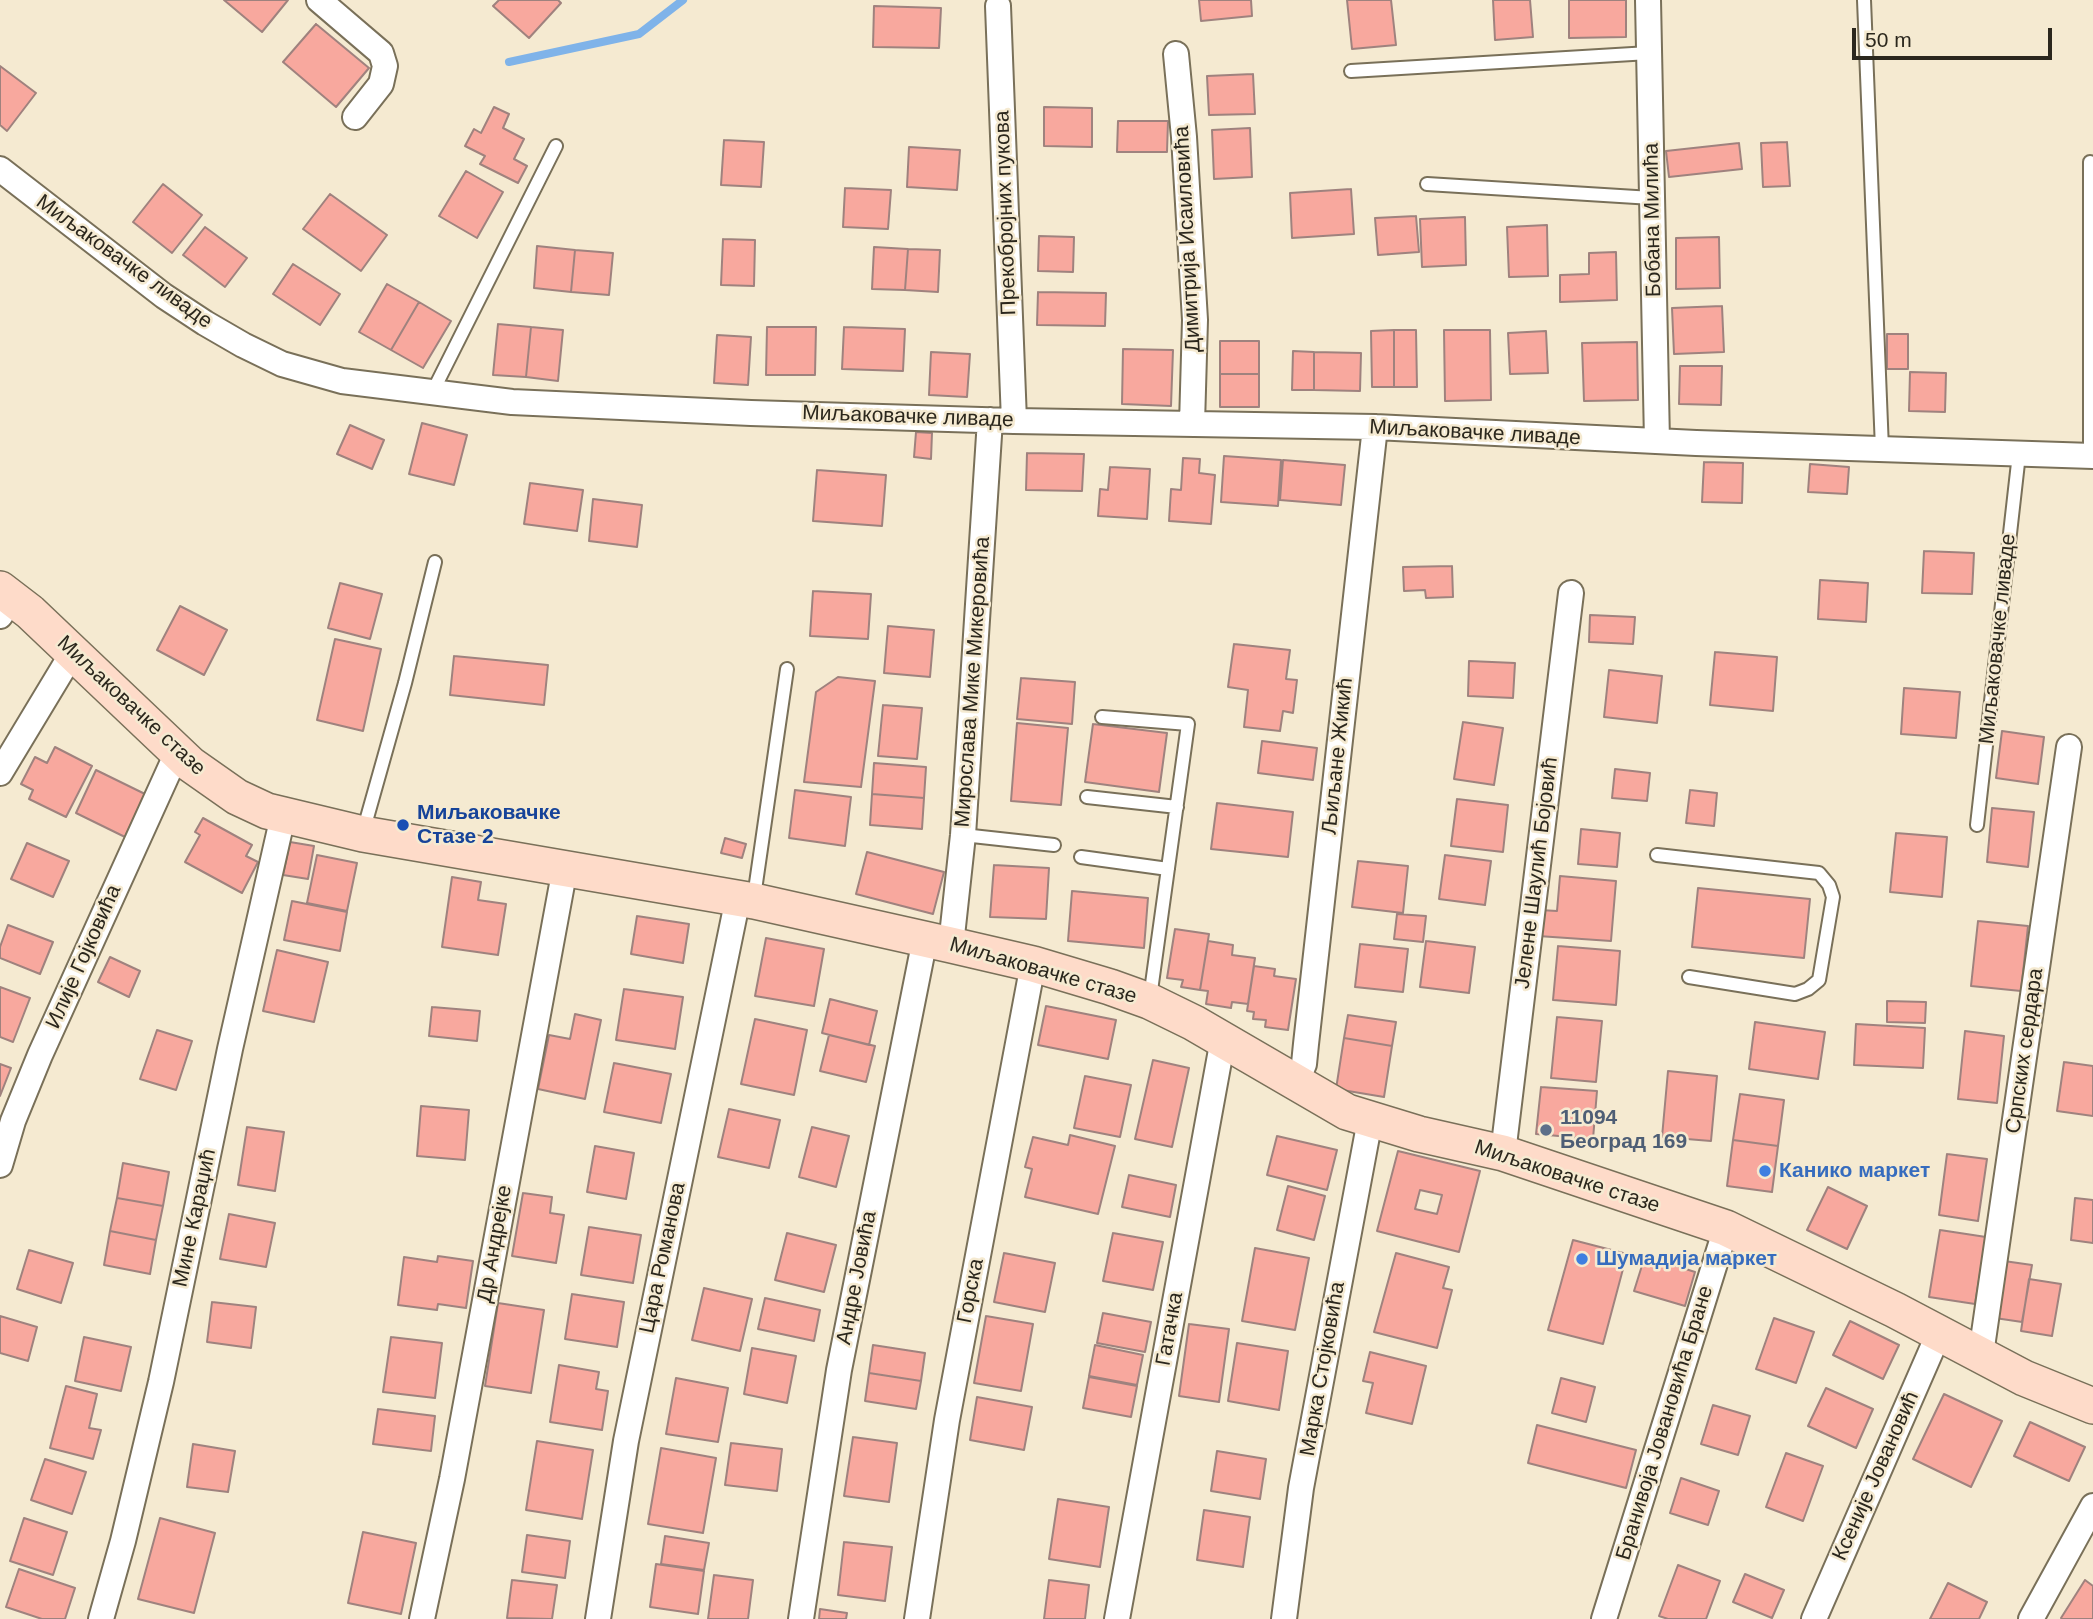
<!DOCTYPE html>
<html>
<head>
<meta charset="utf-8">
<style>
  body { margin:0 }
  #map { position:relative; width:2093px; height:1619px; overflow:hidden; background:#f5ead1; font-family:Arial,sans-serif }
  canvas { display:block }
  .scale { position:absolute; left:1852px; top:28px; width:200px; height:32px; box-sizing:border-box; border:4px solid #2b271d; border-top:0; padding-left:9px; font-size:21px; line-height:24px; white-space:nowrap; color:#2b271d; -webkit-text-stroke:5px #f5ead1; paint-order:stroke }
</style>
</head>
<body>
<div id="map">
<canvas width="2093" height="1619"></canvas>
<div class="scale">50 m</div>
</div>
<script>
const g = document.querySelector('canvas').getContext('2d');
g.lineJoin = 'round';
function toPath(rows) {
  const path = new Path2D();
  for (const r of rows) {
    path.moveTo(r[0], r[1]);
    for (let i = 2; i < r.length; i += 2) path.lineTo(r[i], r[i + 1]);
  }
  return path;
}
function stroke(path, color, width, dash) {
  g.strokeStyle = color;
  g.lineWidth = width;
  g.lineCap = dash ? 'butt' : 'round';
  g.setLineDash(dash || []);
  g.stroke(path);
}
function paint(path, color) {
  g.fillStyle = color;
  g.fill(path, 'evenodd');
}
function label(font, color, halo, rows, align = 'center') {
  g.font = font + ' Arial,sans-serif';
  g.lineWidth = 5;
  g.setLineDash([]);
  g.textBaseline = 'middle';
  g.strokeStyle = halo;
  g.fillStyle = color;
  for (const [text, x, y, turn = 0] of rows) {
    g.save();
    g.translate(x, y);
    g.rotate((+turn || 0) * Math.PI / 180);
    g.textAlign = isNaN(turn) ? turn : align;
    if (halo) g.strokeText(text, 0, 0);
    g.fillText(text, 0, 0);
    g.restore();
  }
}
const stream = toPath([
  [509,62,639,34,683,0]
]);
const building = toPath([
  [224,0,288,0,262,32,224,0],
  [499,0,558,0,561,3,529,38,493,6,499,0],
  [1199,0,1251,0,1252,16,1201,21,1199,0],
  [1347,0,1391,0,1396,45,1352,49,1347,0],
  [1493,0,1530,0,1533,37,1495,40,1493,0],
  [1569,0,1626,0,1626,37,1569,38,1569,0],
  [874,6,941,8,939,48,873,47,874,6],
  [316,24,369,68,336,107,283,62,316,24],
  [0,66,36,93,7,131,0,125,0,66],
  [1253,74,1255,114,1209,115,1207,76,1253,74],
  [494,107,509,114,503,128,524,139,514,159,527,166,518,183,480,164,485,156,465,146,474,129,481,133,494,107],
  [1044,107,1092,108,1092,147,1044,146,1044,107],
  [1118,121,1168,121,1167,152,1117,152,1118,121],
  [1250,128,1252,177,1214,179,1212,130,1250,128],
  [724,140,764,142,761,187,721,185,724,140],
  [1787,142,1790,186,1763,187,1761,143,1787,142],
  [1739,143,1742,169,1669,177,1666,151,1739,143],
  [909,147,960,150,957,190,907,187,909,147],
  [466,171,503,192,477,238,439,216,466,171],
  [163,184,202,215,172,253,133,222,163,184],
  [845,188,891,190,888,229,843,227,845,188],
  [1351,189,1354,234,1292,238,1290,193,1351,189],
  [330,194,387,235,361,271,303,229,330,194],
  [1416,216,1419,252,1378,255,1375,218,1416,216],
  [1465,217,1466,265,1422,267,1420,219,1465,217],
  [1547,225,1548,276,1509,277,1507,227,1547,225],
  [205,227,247,258,225,287,183,255,205,227],
  [1039,236,1074,237,1073,272,1038,271,1039,236],
  [1719,237,1720,288,1676,289,1676,238,1719,237],
  [723,239,755,240,754,286,721,285,723,239],
  [537,246,575,250,571,292,534,288,537,246],
  [874,247,908,249,905,290,872,289,874,247],
  [908,249,940,250,938,292,905,290,908,249],
  [575,250,613,253,609,295,571,292,575,250],
  [1616,252,1617,300,1560,302,1560,275,1589,274,1589,253,1616,252],
  [293,264,340,294,320,325,273,294,293,264],
  [387,284,419,302,391,350,359,332,387,284],
  [1038,292,1106,293,1105,326,1037,325,1038,292],
  [419,302,451,321,423,368,391,350,419,302],
  [1722,306,1724,352,1674,354,1672,308,1722,306],
  [498,324,531,327,526,377,493,375,498,324],
  [531,327,563,330,558,381,526,377,531,327],
  [767,327,816,327,815,375,766,375,767,327],
  [844,327,905,329,903,371,842,369,844,327],
  [1394,330,1394,387,1372,387,1371,331,1394,330],
  [1394,330,1416,330,1417,387,1394,387,1394,330],
  [1444,330,1490,330,1491,400,1445,401,1444,330],
  [1546,331,1548,373,1510,374,1508,333,1546,331],
  [1887,334,1908,334,1908,369,1887,369,1887,334],
  [717,335,751,337,748,385,714,383,717,335],
  [1220,341,1259,341,1259,374,1220,374,1220,341],
  [1637,342,1638,400,1584,401,1582,343,1637,342],
  [1123,349,1173,350,1171,406,1122,404,1123,349],
  [1293,351,1314,352,1314,390,1292,390,1293,351],
  [931,352,970,354,967,397,929,395,931,352],
  [1314,352,1361,353,1360,391,1314,390,1314,352],
  [1680,366,1722,366,1721,405,1679,404,1680,366],
  [1910,372,1946,373,1945,412,1909,411,1910,372],
  [1220,374,1259,374,1259,407,1220,407,1220,374],
  [422,423,467,435,454,485,409,474,422,423],
  [350,425,384,440,372,469,337,454,350,425],
  [916,432,932,433,931,459,914,457,916,432],
  [1027,453,1084,454,1082,491,1026,490,1027,453],
  [1224,456,1281,460,1278,506,1221,502,1224,456],
  [1183,458,1200,459,1199,473,1215,475,1211,524,1169,521,1171,489,1181,490,1183,458],
  [1283,460,1345,465,1341,505,1280,500,1283,460],
  [1704,462,1743,463,1742,503,1702,502,1704,462],
  [1810,464,1849,467,1847,494,1808,492,1810,464],
  [1110,467,1150,469,1147,519,1098,516,1100,489,1108,490,1110,467],
  [817,470,886,475,882,526,813,521,817,470],
  [530,483,583,490,577,531,524,524,530,483],
  [593,499,642,505,637,547,589,541,593,499],
  [1924,551,1974,553,1972,594,1922,593,1924,551],
  [1452,566,1453,597,1426,598,1425,590,1404,591,1403,567,1452,566],
  [1820,580,1868,583,1866,622,1818,619,1820,580],
  [340,583,382,594,370,639,328,628,340,583],
  [813,591,871,594,868,639,810,636,813,591],
  [180,606,227,630,204,675,157,650,180,606],
  [1590,615,1635,617,1633,644,1589,642,1590,615],
  [888,626,934,630,930,677,884,673,888,626],
  [335,639,381,649,363,731,317,720,335,639],
  [1234,644,1290,650,1286,679,1297,680,1293,713,1283,711,1280,731,1244,727,1248,690,1228,687,1234,644],
  [1715,652,1777,657,1773,711,1710,705,1715,652],
  [454,656,548,665,544,705,450,695,454,656],
  [1469,661,1515,663,1513,698,1468,696,1469,661],
  [1609,670,1662,676,1657,723,1604,717,1609,670],
  [838,677,875,681,861,787,804,782,816,692,838,677],
  [1021,678,1075,682,1072,724,1017,719,1021,678],
  [1904,688,1960,692,1956,738,1901,734,1904,688],
  [883,705,922,708,917,759,878,756,883,705],
  [1463,722,1503,728,1494,785,1454,779,1463,722],
  [1017,723,1068,728,1061,805,1011,801,1017,723],
  [1093,724,1167,733,1159,792,1085,782,1093,724],
  [2002,731,2044,737,2038,784,1996,778,2002,731],
  [1262,741,1317,748,1313,780,1258,773,1262,741],
  [55,747,92,766,66,817,29,799,33,790,21,784,35,757,47,763,55,747],
  [874,763,926,767,924,798,872,794,874,763],
  [1615,769,1650,773,1647,801,1612,798,1615,769],
  [96,770,145,794,125,837,76,813,96,770],
  [795,790,851,797,845,846,789,838,795,790],
  [1690,790,1717,793,1714,826,1686,823,1690,790],
  [872,794,924,798,922,829,870,825,872,794],
  [1457,799,1508,805,1503,852,1451,846,1457,799],
  [1217,803,1293,812,1288,857,1211,849,1217,803],
  [1992,808,2034,812,2028,867,1987,862,1992,808],
  [203,818,252,845,246,856,258,862,242,893,185,862,200,835,195,832,203,818],
  [1581,829,1620,833,1617,867,1578,864,1581,829],
  [1896,833,1947,837,1942,897,1890,892,1896,833],
  [725,838,746,844,742,858,721,853,725,838],
  [290,842,314,846,308,879,283,875,290,842],
  [27,843,69,861,53,897,11,879,27,843],
  [867,852,944,872,933,914,856,894,867,852],
  [317,855,357,863,347,911,307,903,317,855],
  [1445,855,1491,861,1485,905,1439,899,1445,855],
  [1358,861,1408,866,1403,913,1352,907,1358,861],
  [994,865,1049,868,1046,919,990,917,994,865],
  [1560,876,1616,881,1611,941,1538,936,1540,910,1557,911,1560,876],
  [452,877,481,882,478,900,506,904,498,955,442,947,452,877],
  [1698,888,1810,899,1804,958,1692,947,1698,888],
  [1072,891,1148,898,1144,948,1068,941,1072,891],
  [292,901,347,912,340,951,284,940,292,901],
  [1397,914,1426,916,1423,942,1394,939,1397,914],
  [637,916,689,924,683,963,631,954,637,916],
  [1978,921,2028,926,2021,991,1971,986,1978,921],
  [8,925,53,942,40,974,0,958,0,947,8,925],
  [1175,929,1209,934,1200,990,1181,987,1183,980,1167,978,1175,929],
  [766,938,824,949,814,1006,755,996,766,938],
  [1208,941,1233,945,1232,955,1255,958,1248,1004,1232,1002,1231,1008,1206,1004,1208,991,1200,990,1208,941],
  [1426,941,1475,947,1469,993,1420,987,1426,941],
  [1360,944,1408,949,1403,992,1355,987,1360,944],
  [1558,946,1620,951,1616,1005,1553,1000,1558,946],
  [277,950,328,962,314,1022,263,1011,277,950],
  [110,957,140,971,129,997,98,982,110,957],
  [1254,966,1275,969,1274,976,1296,979,1288,1030,1265,1027,1266,1020,1253,1019,1254,1012,1247,1011,1254,966],
  [0,987,30,998,13,1042,0,1037,0,987],
  [624,989,683,997,675,1049,616,1040,624,989],
  [830,999,877,1011,869,1045,822,1033,830,999],
  [1887,1001,1926,1002,1925,1023,1887,1022,1887,1001],
  [1046,1006,1116,1020,1108,1059,1038,1045,1046,1006],
  [432,1007,480,1011,477,1041,429,1036,432,1007],
  [575,1014,601,1020,585,1099,538,1089,549,1035,570,1039,575,1014],
  [1348,1015,1396,1022,1392,1046,1344,1038,1348,1015],
  [1557,1017,1602,1021,1596,1082,1551,1078,1557,1017],
  [755,1019,807,1030,794,1095,741,1084,755,1019],
  [1755,1022,1825,1032,1818,1079,1749,1069,1755,1022],
  [1856,1024,1925,1028,1923,1068,1854,1065,1856,1024],
  [157,1030,192,1041,176,1090,140,1079,157,1030],
  [1965,1031,2004,1036,1997,1103,1958,1099,1965,1031],
  [829,1035,875,1046,866,1082,820,1071,829,1035],
  [1344,1038,1392,1046,1384,1097,1336,1089,1344,1038],
  [1153,1060,1189,1068,1172,1147,1135,1139,1153,1060],
  [2064,1062,2093,1066,2093,1116,2057,1111,2064,1062],
  [614,1063,671,1074,661,1123,604,1112,614,1063],
  [0,1064,11,1068,0,1096,0,1064],
  [1668,1071,1717,1076,1711,1141,1662,1137,1668,1071],
  [1085,1076,1131,1085,1120,1137,1074,1128,1085,1076],
  [1541,1087,1597,1091,1593,1139,1536,1134,1541,1087],
  [1740,1094,1784,1100,1778,1146,1733,1140,1740,1094],
  [421,1106,469,1110,465,1160,417,1156,421,1106],
  [729,1109,780,1120,769,1168,718,1157,729,1109],
  [247,1127,284,1132,275,1191,238,1185,247,1127],
  [812,1127,849,1136,836,1187,799,1177,812,1127],
  [1070,1135,1115,1146,1098,1214,1025,1197,1032,1169,1025,1167,1033,1137,1068,1145,1070,1135],
  [1277,1136,1337,1150,1327,1190,1267,1175,1277,1136],
  [1733,1140,1778,1146,1772,1192,1727,1186,1733,1140],
  [595,1146,634,1153,626,1199,587,1192,595,1146],
  [1398,1151,1480,1171,1459,1252,1377,1231,1398,1151],
  [1420,1190,1442,1195,1437,1214,1415,1209,1420,1190],
  [1947,1154,1987,1159,1978,1221,1939,1215,1947,1154],
  [123,1163,169,1172,163,1206,117,1198,123,1163],
  [1129,1175,1176,1185,1170,1217,1122,1207,1129,1175],
  [1288,1186,1325,1196,1314,1240,1277,1230,1288,1186],
  [1828,1187,1867,1206,1847,1249,1807,1230,1828,1187],
  [523,1193,552,1197,550,1213,564,1215,556,1263,512,1256,523,1193],
  [117,1198,163,1206,156,1240,110,1231,117,1198],
  [2075,1198,2093,1200,2093,1243,2071,1240,2075,1198],
  [229,1214,275,1223,266,1267,220,1259,229,1214],
  [589,1227,641,1235,633,1283,581,1275,589,1227],
  [1940,1230,1986,1237,1975,1304,1929,1297,1940,1230],
  [110,1231,156,1240,150,1274,104,1265,110,1231],
  [787,1233,836,1245,824,1292,775,1280,787,1233],
  [1113,1233,1163,1242,1153,1290,1103,1281,1113,1233],
  [1573,1240,1627,1254,1603,1344,1548,1330,1573,1240],
  [1255,1248,1309,1258,1295,1330,1242,1321,1255,1248],
  [29,1250,73,1263,61,1303,17,1289,29,1250],
  [1004,1253,1055,1263,1045,1312,994,1302,1004,1253],
  [1396,1253,1449,1267,1443,1288,1452,1290,1437,1348,1374,1332,1396,1253],
  [438,1256,473,1261,466,1308,438,1304,437,1310,398,1305,404,1257,437,1262,438,1256],
  [1645,1256,1695,1272,1685,1306,1634,1291,1645,1256],
  [2004,1261,2032,1265,2022,1322,1995,1318,2004,1261],
  [2029,1279,2061,1284,2052,1336,2021,1331,2029,1279],
  [704,1288,752,1299,740,1351,692,1340,704,1288],
  [572,1294,624,1302,617,1347,565,1339,572,1294],
  [765,1298,820,1310,814,1341,758,1329,765,1298],
  [212,1302,256,1307,251,1348,207,1342,212,1302],
  [498,1303,544,1310,531,1393,485,1386,498,1303],
  [1103,1313,1151,1322,1145,1352,1097,1343,1103,1313],
  [0,1316,37,1327,28,1361,0,1353,0,1316],
  [986,1316,1033,1324,1021,1391,974,1383,986,1316],
  [1774,1318,1814,1332,1796,1383,1756,1369,1774,1318],
  [1850,1321,1899,1345,1883,1379,1833,1355,1850,1321],
  [1189,1324,1229,1329,1219,1402,1179,1396,1189,1324],
  [84,1337,131,1347,121,1391,75,1381,84,1337],
  [391,1337,442,1343,435,1398,383,1392,391,1337],
  [1237,1343,1288,1351,1279,1410,1228,1401,1237,1343],
  [873,1345,925,1353,921,1381,869,1373,873,1345],
  [1095,1345,1143,1355,1137,1385,1089,1376,1095,1345],
  [752,1348,796,1356,787,1403,744,1394,752,1348],
  [1370,1352,1426,1366,1412,1424,1366,1413,1373,1383,1363,1381,1370,1352],
  [559,1365,599,1372,596,1389,608,1391,602,1430,550,1422,559,1365],
  [869,1373,921,1381,916,1409,865,1401,869,1373],
  [1089,1377,1137,1386,1131,1417,1083,1408,1089,1377],
  [676,1378,728,1388,718,1442,666,1434,676,1378],
  [1561,1378,1595,1387,1586,1422,1552,1413,1561,1378],
  [66,1386,97,1394,89,1428,101,1430,93,1459,50,1448,66,1386],
  [1826,1388,1873,1409,1856,1448,1808,1426,1826,1388],
  [1944,1394,2002,1421,1971,1487,1913,1459,1944,1394],
  [977,1397,1032,1407,1024,1450,970,1440,977,1397],
  [1713,1405,1750,1416,1738,1455,1701,1444,1713,1405],
  [378,1409,435,1416,431,1451,373,1444,378,1409],
  [2030,1422,2085,1447,2069,1481,2014,1456,2030,1422],
  [1537,1425,1636,1450,1626,1488,1528,1463,1537,1425],
  [853,1437,897,1443,889,1502,844,1496,853,1437],
  [537,1441,593,1450,582,1519,526,1510,537,1441],
  [731,1443,782,1449,777,1491,725,1485,731,1443],
  [193,1444,235,1451,228,1492,187,1487,193,1444],
  [661,1448,716,1458,703,1533,648,1524,661,1448],
  [1217,1451,1266,1459,1260,1499,1211,1491,1217,1451],
  [1786,1453,1823,1466,1803,1521,1766,1507,1786,1453],
  [45,1459,86,1472,72,1514,31,1500,45,1459],
  [1681,1478,1719,1491,1708,1525,1670,1513,1681,1478],
  [1058,1499,1109,1507,1100,1567,1049,1559,1058,1499],
  [1204,1510,1250,1517,1243,1567,1197,1560,1204,1510],
  [24,1518,67,1532,53,1575,10,1561,24,1518],
  [160,1518,215,1533,194,1613,138,1599,160,1518],
  [363,1532,416,1543,401,1614,348,1603,363,1532],
  [527,1535,570,1541,565,1578,522,1572,527,1535],
  [665,1536,709,1543,704,1570,661,1564,665,1536],
  [844,1542,892,1547,885,1601,838,1595,844,1542],
  [656,1564,704,1571,698,1614,650,1607,656,1564],
  [1678,1565,1720,1581,1706,1619,1668,1619,1659,1616,1678,1565],
  [19,1569,75,1588,65,1619,42,1619,6,1607,19,1569],
  [1745,1574,1784,1590,1772,1618,1733,1602,1745,1574],
  [714,1575,753,1580,748,1619,708,1619,714,1575],
  [512,1580,557,1585,552,1619,507,1618,512,1580],
  [1049,1580,1089,1585,1085,1619,1044,1619,1049,1580],
  [2085,1580,2093,1586,2093,1619,2062,1619,2061,1618,2085,1580],
  [1948,1583,1987,1602,1979,1619,1930,1619,1948,1583],
  [820,1609,847,1613,846,1619,819,1619,820,1609]
]);
const lane = toPath([
  [1864,0,1882,449],
  [1351,71,1649,53],
  [2090,162,2090,456],
  [1427,184,1652,198],
  [432,393,556,146],
  [1102,717,1188,724,1150,998],
  [1087,797,1177,807],
  [1977,825,2019,454],
  [363,832,405,683,435,562],
  [963,835,1054,845],
  [1657,855,1819,873,1829,885,1833,897,1819,980,1808,989,1795,994,1689,977],
  [1081,857,1168,869],
  [754,897,787,669]
]);
const street = toPath([
  [319,0,381,53,385,66,381,84,355,117],
  [1648,0,1657,441],
  [998,6,1014,421],
  [1176,54,1184,137,1195,320,1192,424],
  [0,169,164,296,205,323,243,345,282,364,342,381,512,402,751,413,1014,421,1375,427,1696,443,2093,456],
  [0,616,12,598],
  [0,773,73,652],
  [951,945,963,835,990,420],
  [1296,1083,1304,1064,1306,1044,1375,427],
  [1503,1153,1571,593],
  [0,1165,13,1121,40,1055,177,753],
  [1981,1354,2069,747],
  [101,1619,123,1541,161,1382,230,1049,283,816],
  [422,1619,452,1479,565,868],
  [598,1619,626,1441,738,898],
  [801,1619,839,1370,925,939],
  [917,1619,947,1420,1033,964],
  [1117,1619,1223,1039],
  [1284,1619,1301,1488,1370,1120],
  [1604,1619,1726,1228],
  [1814,1619,1939,1333],
  [2031,1619,2093,1506]
]);
const secondary = toPath([
  [0,589,30,612,190,764,237,797,267,811,363,834,754,901,951,945,1033,964,1110,987,1149,1001,1194,1023,1347,1112,1419,1134,1503,1153,1726,1228,1895,1310,2024,1378,2093,1406]
]);
const markers = [
  [403,825,7,"#1a4fb4"],
  [1546,1130,7,"#5c6f8a"],
  [1765,1171,7,"#3f7fe0"],
  [1582,1259,7,"#3f7fe0"]
];
const streetNames = [
  ["Прекобројних пукова",1006,213,-92],
  ["Бобана Милића",1653,220,-91],
  ["Димитрија Исаиловића",1188,239,-93],
  ["Миљаковачке ливаде",124,262,36],
  ["Миљаковачке ливаде",908,417,2],
  ["Миљаковачке ливаде",1475,433,3],
  ["Миљаковачке ливаде",1998,639,-84],
  ["Мирослава Мике Микеровића",973,682,-86],
  ["Миљаковачке стазе",131,706,43],
  ["Љиљане Жикић",1338,756,-84],
  ["Јелене Шаулић Бојовић",1537,873,-83],
  ["Илије Гојковића",84,957,-66],
  ["Миљаковачке стазе",1043,971,16],
  ["Српских сердара",2025,1051,-82],
  ["Миљаковачке стазе",1567,1177,18],
  ["Мине Караџић",195,1218,-78],
  ["Др Андрејке",495,1244,-80],
  ["Цара Романова",663,1258,-78],
  ["Андре Јовића",857,1278,-79],
  ["Горска",971,1291,-79],
  ["Гатачка",1170,1329,-80],
  ["Марка Стојковића",1323,1369,-80],
  ["Бранивоја Јовановића Бране",1665,1423,-73],
  ["Ксеније Јовановић",1876,1476,-66]
];
const transitNames = [
  ["Миљаковачке",417,813],
  ["Стазе 2",417,837]
];
const serviceNames = [
  ["11094",1560,1118],
  ["Београд 169",1560,1142]
];
const shopNames = [
  ["Канико маркет",1779,1171],
  ["Шумадија маркет",1596,1259]
];
stroke(stream, '#7fb3e9', 8);
paint(building, '#f8a89e');
stroke(building, '#9f827e', 2);
stroke(lane, '#797059', 16);
stroke(street, '#797059', 28);
stroke(secondary, '#797059', 38);
stroke(lane, '#fff', 12);
stroke(street, '#fff', 24);
stroke(secondary, '#fedbc9', 35);
for (const [x, y, r, color] of markers) {
  const dot = new Path2D();
  dot.arc(x, y, r, 0, 2 * Math.PI);
  g.fillStyle = color;
  g.fill(dot);
  stroke(dot, '#f5ead1', 2.5);
}
label('21px', '#2b271d', '#f5ead1', streetNames);
label('bold 21px', '#164399', '#f5ead1', transitNames, 'left');
label('bold 21px', '#4e5e75', '#f5ead1', serviceNames, 'left');
label('bold 21px', '#366cbe', '#f5ead1', shopNames, 'left');
</script>
</body>
</html>
